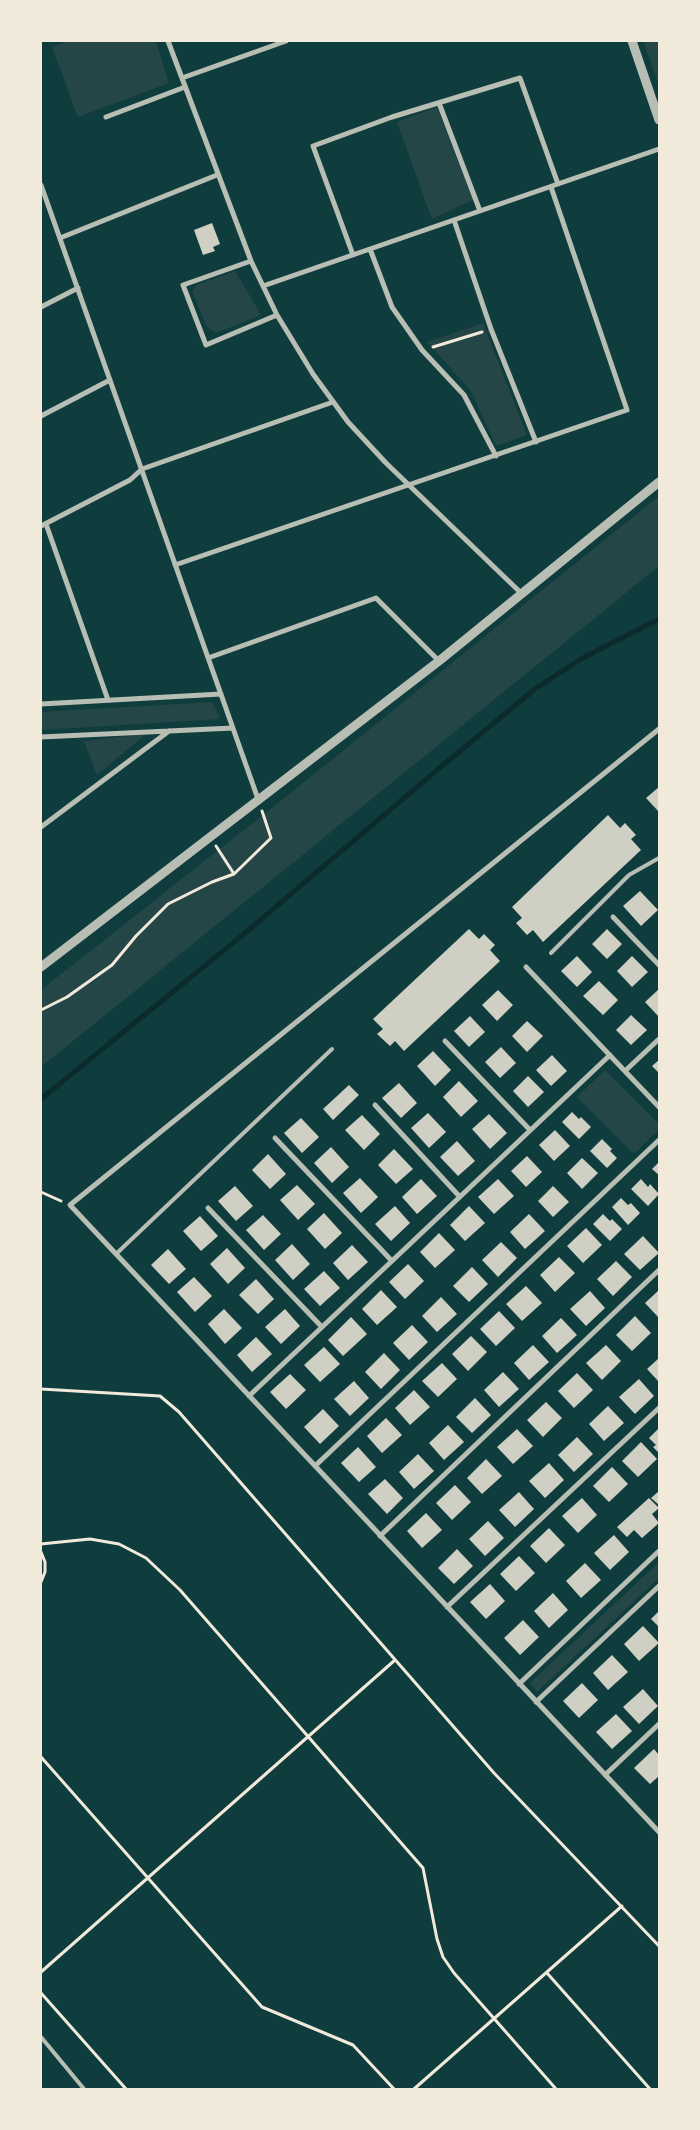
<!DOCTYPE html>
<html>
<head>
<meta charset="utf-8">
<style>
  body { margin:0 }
  #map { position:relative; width:700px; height:2130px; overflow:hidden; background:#0f3d3e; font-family:"Zilla Slab",serif }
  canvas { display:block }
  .frame { position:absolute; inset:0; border:42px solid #f1e9da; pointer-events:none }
</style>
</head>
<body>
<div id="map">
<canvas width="700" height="2130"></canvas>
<div class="frame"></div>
</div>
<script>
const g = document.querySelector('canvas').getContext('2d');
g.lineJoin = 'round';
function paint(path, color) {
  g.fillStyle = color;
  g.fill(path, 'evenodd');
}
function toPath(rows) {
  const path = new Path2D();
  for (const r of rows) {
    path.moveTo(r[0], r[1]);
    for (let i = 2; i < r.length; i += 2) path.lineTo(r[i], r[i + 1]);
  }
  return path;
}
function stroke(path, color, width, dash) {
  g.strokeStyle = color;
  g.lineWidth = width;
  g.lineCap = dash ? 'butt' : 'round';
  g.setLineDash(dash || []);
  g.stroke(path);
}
const green = toPath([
  [68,41,156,41,169,83,78,117,52,47],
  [643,41,659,41,659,85],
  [437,107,473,200,432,219,397,122],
  [235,271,261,315,216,333,207,327,192,291,196,285],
  [483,323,527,435,496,446,471,391,427,342],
  [659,496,659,566,41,1067,41,990,278,803],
  [212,702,220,719,41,730,41,712],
  [146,734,97,775,84,741],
  [605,1070,659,1124,659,1129,634,1154,577,1097],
  [659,1562,659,1578,537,1692,530,1683]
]);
const stream = toPath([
  [41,1099,239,938,443,765,535,689,581,659,659,619]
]);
const building = toPath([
  [212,223,220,244,213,247,215,251,203,255,194,230],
  [659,787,659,812,646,798],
  [608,815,620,828,625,823,636,835,631,839,641,850,543,942,533,930,527,935,516,923,522,918,512,907],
  [640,891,658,910,641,926,623,906],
  [469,929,479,939,484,934,495,945,490,950,500,961,404,1051,395,1041,390,1046,377,1034,383,1029,373,1019],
  [607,929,622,944,607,959,592,944],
  [577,956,592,972,577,987,561,971],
  [632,956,648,972,632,987,617,971],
  [599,981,618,1000,603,1015,583,996],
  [659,989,659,1017,645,1002],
  [498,990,513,1005,497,1021,482,1005],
  [631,1015,647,1030,631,1045,616,1030],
  [470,1016,485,1032,469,1047,454,1031],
  [527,1021,543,1036,527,1052,512,1036],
  [501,1047,516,1063,500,1078,485,1062],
  [433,1051,451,1070,435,1086,417,1066],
  [552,1055,567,1071,551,1086,536,1070],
  [659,1060,659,1073,652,1066],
  [528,1076,544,1092,528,1107,513,1091],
  [459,1081,478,1101,461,1117,443,1097],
  [399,1083,417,1103,401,1118,382,1098],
  [349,1085,359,1095,333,1120,323,1109],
  [572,1112,579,1119,581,1117,591,1127,579,1139,562,1122],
  [428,1113,446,1132,429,1148,411,1128],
  [489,1114,507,1133,490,1149,472,1129],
  [362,1115,380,1134,364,1150,345,1130],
  [301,1118,319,1137,302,1153,284,1133],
  [555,1130,570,1146,554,1161,539,1145],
  [602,1139,612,1149,610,1151,617,1158,607,1168,590,1151],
  [457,1141,475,1161,458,1176,440,1157],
  [331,1147,349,1167,332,1183,314,1163],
  [394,1149,413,1169,396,1184,378,1165],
  [268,1154,286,1174,270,1189,252,1170],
  [527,1156,542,1172,526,1187,511,1171],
  [582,1158,598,1173,582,1189,567,1173],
  [659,1162,659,1175,652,1169],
  [360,1178,378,1197,361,1213,343,1193],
  [421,1179,437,1196,417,1214,402,1197],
  [498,1179,514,1196,494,1214,478,1197],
  [641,1179,648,1187,650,1184,659,1194,648,1206,631,1189],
  [297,1185,315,1204,298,1220,280,1200],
  [235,1186,253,1206,236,1221,218,1201],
  [553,1186,569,1202,553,1217,538,1201],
  [621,1198,628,1205,631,1203,640,1213,628,1225,612,1207],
  [395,1206,410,1223,391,1241,375,1224],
  [469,1206,485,1223,465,1241,450,1225],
  [324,1213,342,1233,325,1249,307,1229],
  [529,1214,545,1231,525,1249,510,1232],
  [603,1214,610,1221,612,1219,622,1229,610,1241,593,1224],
  [263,1215,281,1234,264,1250,246,1230],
  [200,1216,218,1236,201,1251,183,1231],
  [586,1228,602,1245,583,1263,567,1246],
  [439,1233,455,1250,435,1268,420,1252],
  [643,1236,659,1253,640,1270,624,1254],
  [501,1242,517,1258,498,1277,482,1260],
  [292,1244,310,1264,293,1280,275,1260],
  [352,1245,368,1262,348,1280,333,1263],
  [227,1248,245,1268,228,1284,210,1264],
  [168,1249,186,1269,169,1284,151,1265],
  [559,1257,575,1273,555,1292,540,1275],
  [616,1261,632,1277,613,1296,597,1279],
  [408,1264,424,1281,405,1299,389,1282],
  [472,1267,488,1284,469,1302,453,1286],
  [324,1271,340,1288,320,1306,304,1289],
  [194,1277,212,1296,195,1312,177,1292],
  [256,1279,274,1299,258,1314,239,1295],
  [526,1286,542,1303,522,1321,506,1304],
  [381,1290,397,1307,377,1325,362,1309],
  [659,1290,659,1318,645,1303],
  [590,1291,605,1308,586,1326,570,1309],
  [441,1297,457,1314,437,1332,422,1316],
  [224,1309,242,1328,225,1344,208,1324],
  [285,1309,300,1326,281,1344,265,1327],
  [499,1311,515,1328,496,1346,480,1329],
  [635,1316,651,1333,632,1351,616,1335],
  [351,1317,367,1334,343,1356,328,1340],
  [561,1318,577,1335,557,1353,542,1336],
  [412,1325,428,1342,409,1360,393,1343],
  [471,1336,487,1352,468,1371,452,1354],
  [256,1337,272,1354,252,1372,237,1355],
  [533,1345,549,1362,529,1380,514,1363],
  [606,1345,621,1361,602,1380,586,1363],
  [324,1347,340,1364,320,1382,304,1365],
  [384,1353,400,1370,381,1389,365,1372],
  [659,1358,659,1382,647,1369],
  [442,1363,457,1379,438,1397,422,1381],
  [503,1372,519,1389,499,1407,484,1390],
  [577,1373,593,1390,574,1408,558,1391],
  [290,1374,306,1390,286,1409,270,1392],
  [639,1379,654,1396,635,1414,619,1397],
  [354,1381,369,1398,350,1416,334,1399],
  [414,1390,430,1407,410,1425,395,1408],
  [475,1398,491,1415,472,1433,456,1417],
  [546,1402,562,1418,543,1437,527,1420],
  [608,1406,624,1423,604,1441,589,1424],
  [323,1409,339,1426,320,1444,304,1427],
  [386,1418,402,1435,382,1453,367,1436],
  [448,1425,464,1442,444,1460,429,1443],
  [659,1428,659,1453,653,1447,656,1445,649,1438],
  [517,1429,533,1446,513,1464,497,1447],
  [577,1437,593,1454,574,1472,558,1455],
  [641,1442,657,1459,638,1477,622,1461],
  [358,1447,376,1467,359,1482,341,1463],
  [418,1454,434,1471,414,1489,399,1472],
  [486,1459,502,1476,482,1494,467,1478],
  [549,1463,564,1480,545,1498,529,1481],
  [612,1467,628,1484,609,1502,593,1486],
  [385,1479,403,1498,387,1514,368,1494],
  [455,1485,471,1502,452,1520,436,1503],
  [659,1491,659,1505,651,1498],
  [519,1492,534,1509,515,1527,499,1510],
  [582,1498,597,1515,578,1533,562,1516],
  [649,1498,659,1508,652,1514,659,1523,642,1538,634,1530,627,1537,617,1527],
  [426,1513,442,1530,422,1548,407,1531],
  [488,1521,504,1538,485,1556,469,1539],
  [549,1528,565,1545,546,1563,530,1546],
  [614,1535,629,1552,610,1570,594,1553],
  [457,1549,473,1566,454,1584,438,1568],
  [519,1556,535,1573,516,1591,500,1574],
  [585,1563,601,1580,581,1598,566,1581],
  [490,1584,505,1601,486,1619,470,1602],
  [553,1593,568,1610,549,1628,534,1611],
  [659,1611,659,1627,651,1619],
  [523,1620,539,1637,520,1655,504,1638],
  [643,1626,659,1643,639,1661,624,1644],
  [612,1655,628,1672,608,1690,593,1673],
  [582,1683,598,1700,579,1718,563,1701],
  [643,1689,658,1706,639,1724,623,1707],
  [616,1714,632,1731,612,1749,596,1732],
  [654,1749,659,1755,659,1776,650,1784,634,1768]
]);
const path = toPath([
  [433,347,482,332],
  [216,846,234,874],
  [41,1010,67,997,112,965,136,936,168,904,212,882,234,874,271,838,262,811],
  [41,1192,61,1201],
  [41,1389,160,1396,179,1412,494,1773,659,1946],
  [41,1544,90,1539,119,1544,146,1558,180,1590,423,1868,437,1939,443,1957,454,1973,556,2089],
  [41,1552,45,1562,45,1572,41,1582],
  [41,1757,262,2007,353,2045,394,2089],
  [41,1972,395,1660],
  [547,1973,650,2089],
  [41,1993,126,2089],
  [414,2089,622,1906]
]);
const service = toPath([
  [551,953,629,875,659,858],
  [116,1254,332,1049],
  [41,2037,84,2089]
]);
const minor = toPath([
  [168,41,251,261,277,315,313,374,348,422,386,463,521,593],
  [182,78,286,41],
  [439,103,480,211],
  [106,117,185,87],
  [41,185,258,799],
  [454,220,491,329,536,442],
  [60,238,217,175],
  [370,249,392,307,422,350,464,395,496,456],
  [353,255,313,146,392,117,520,78,558,184],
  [251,261,183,285,206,345,277,315],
  [263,286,659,149],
  [41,307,78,288],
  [41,416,110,380],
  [46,524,108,700],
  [41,526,130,480,142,469,333,402],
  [175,565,627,410,551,187],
  [208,658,376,598,439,661],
  [41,704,221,694],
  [659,729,70,1205,659,1832],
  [41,737,233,728],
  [41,827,169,731],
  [613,917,659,965],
  [526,967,659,1107],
  [445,1041,530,1130],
  [625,1071,659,1039],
  [375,1105,460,1197],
  [275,1138,392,1261],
  [208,1208,321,1326],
  [249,1396,610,1055],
  [315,1466,659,1140],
  [380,1536,659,1270],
  [447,1607,659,1408],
  [519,1684,659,1551],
  [536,1702,659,1586],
  [605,1775,659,1724]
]);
const tertiary = toPath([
  [632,41,659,120],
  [41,967,439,661,659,482]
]);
paint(green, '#244646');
stroke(stream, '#0a2a2b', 5);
paint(building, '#cfcfc3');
stroke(path, '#f1e9da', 3);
stroke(service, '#b8beb3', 4);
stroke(minor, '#b8beb3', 5);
stroke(tertiary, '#b8beb3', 9);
</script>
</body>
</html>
